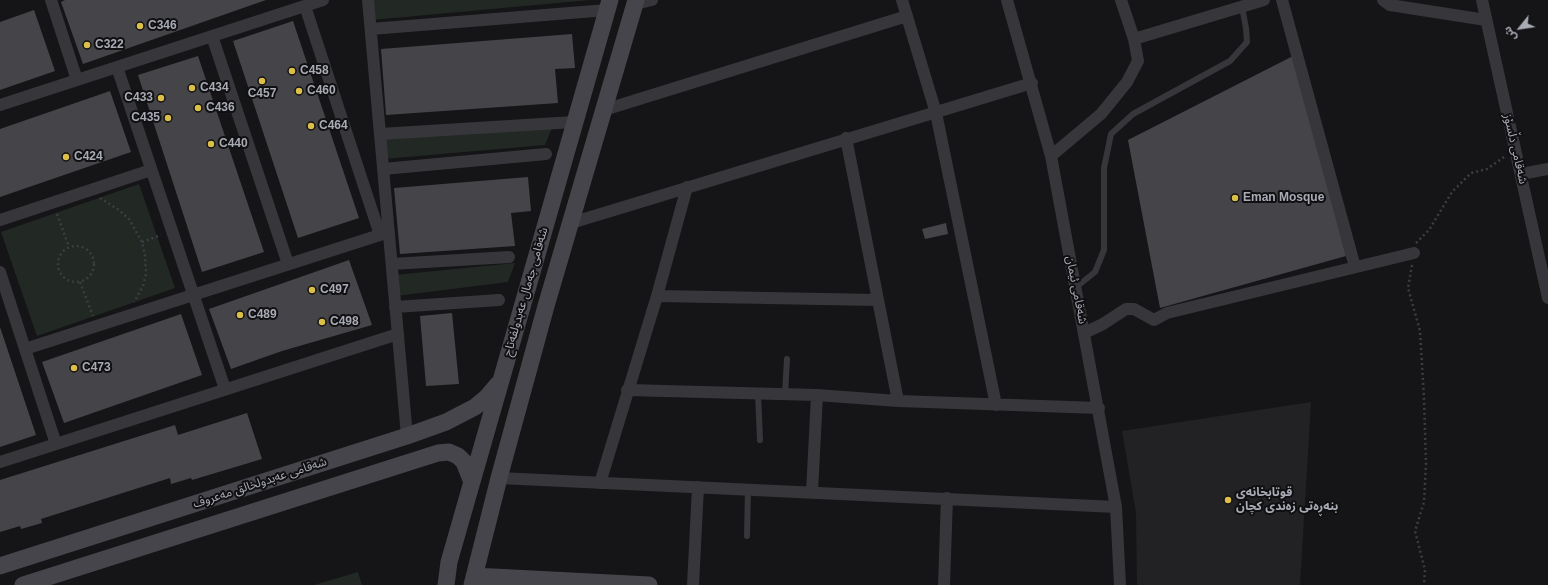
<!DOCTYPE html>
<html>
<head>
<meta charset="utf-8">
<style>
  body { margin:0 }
  #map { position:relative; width:1548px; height:585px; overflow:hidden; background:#151517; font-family:Helvetica,"Noto Sans Arabic",sans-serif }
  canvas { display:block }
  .north { position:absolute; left:1500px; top:8px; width:40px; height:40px; -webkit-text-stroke:3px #101012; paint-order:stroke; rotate:240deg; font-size:11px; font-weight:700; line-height:16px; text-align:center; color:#a9abb5 }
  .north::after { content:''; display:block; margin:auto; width:14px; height:18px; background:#a9abb5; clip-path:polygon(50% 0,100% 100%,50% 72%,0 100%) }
</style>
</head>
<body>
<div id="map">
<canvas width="1548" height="585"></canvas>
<div class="north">ش</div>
</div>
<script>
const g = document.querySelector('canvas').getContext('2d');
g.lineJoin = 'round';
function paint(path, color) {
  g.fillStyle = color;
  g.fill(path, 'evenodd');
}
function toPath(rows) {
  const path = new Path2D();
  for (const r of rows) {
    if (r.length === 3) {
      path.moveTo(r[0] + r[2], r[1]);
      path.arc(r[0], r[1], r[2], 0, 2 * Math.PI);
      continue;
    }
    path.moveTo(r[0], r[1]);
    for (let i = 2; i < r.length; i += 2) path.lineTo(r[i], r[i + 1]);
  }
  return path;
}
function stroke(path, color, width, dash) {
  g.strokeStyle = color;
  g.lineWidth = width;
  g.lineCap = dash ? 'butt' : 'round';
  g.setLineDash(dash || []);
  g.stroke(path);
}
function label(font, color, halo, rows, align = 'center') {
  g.font = font + ' Helvetica,"Noto Sans Arabic",sans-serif';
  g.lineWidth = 4;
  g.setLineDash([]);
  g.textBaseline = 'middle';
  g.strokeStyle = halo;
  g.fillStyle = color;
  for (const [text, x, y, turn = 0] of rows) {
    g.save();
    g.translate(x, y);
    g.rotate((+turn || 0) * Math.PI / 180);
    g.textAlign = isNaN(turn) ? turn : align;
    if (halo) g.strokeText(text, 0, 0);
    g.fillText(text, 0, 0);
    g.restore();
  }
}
const built = toPath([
  [1311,402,1300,585,1137,585,1136,513,1122,431]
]);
const green = toPath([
  [371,0,590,0,372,20],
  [554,123,545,145,384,159,382,138],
  [139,184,175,288,37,336,1,232],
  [515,263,508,282,396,296,394,275],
  [358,572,362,585,314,585]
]);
const building = toPath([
  [65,0,266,0,83,64,61,2],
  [34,10,55,71,0,90,0,22],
  [293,21,359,218,298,238,233,41],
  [572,34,575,68,555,69,558,103,386,115,381,49],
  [1295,55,1346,256,1160,308,1128,140],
  [198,56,264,252,202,272,138,75],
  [110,91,131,152,0,197,0,129],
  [528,177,531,211,511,213,515,246,400,254,394,188],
  [946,223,948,234,925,239,922,229],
  [349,260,372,325,282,351,231,369,209,309],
  [452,313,459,384,426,386,420,316],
  [181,314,202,375,64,423,42,362],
  [0,327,36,435,0,447],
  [247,413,262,459,192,480,191,478,171,484,170,478,41,519,42,523,21,529,20,526,0,532,0,480,175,425,178,435]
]);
const path = toPath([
  [100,198,119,210,129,219,142,242,145,255,146,274,143,286,134,302],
  [57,214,69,247],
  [142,242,161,235],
  [1416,243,1429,230,1452,192,1471,173,1487,169,1504,157],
  [76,264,18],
  [1412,265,1408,288,1420,331,1424,398,1426,464,1424,502,1415,531,1425,570,1424,585],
  [80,282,93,316]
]);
const lane = toPath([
  [1075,288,1095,272,1104,250,1104,168,1111,134,1133,114,1230,61,1247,42,1246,28,1242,7],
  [758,393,760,440],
  [785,394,787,359],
  [747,536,748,489]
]);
const street = toPath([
  [51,0,77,80],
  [368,0,407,436],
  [902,0,936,113,996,405],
  [1007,0,1051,156,1116,507,1120,585],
  [1121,0,1134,39,1264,0],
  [1282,0,1355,267],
  [1383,0,1390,5,1486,20],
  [1482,0,1548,298],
  [635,4,652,0],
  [305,6,380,235],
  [371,29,607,10],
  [212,36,288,264],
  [117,67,225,389],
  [0,105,323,0],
  [604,110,907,16],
  [380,134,574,122],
  [846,138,898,401],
  [1051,156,1101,114,1127,82,1138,61,1134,39],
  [383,169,546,154],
  [1521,174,1548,169],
  [0,220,151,170],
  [571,223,1032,83],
  [392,264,509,257],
  [0,272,56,444],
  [657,296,878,300],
  [395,307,499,300],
  [1084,333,1103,324,1126,309,1134,309,1154,320,1167,313,1414,253],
  [25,349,389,232],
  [627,390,817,395,898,401,1099,408],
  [0,462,398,334],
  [499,478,1116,507],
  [600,483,657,296,687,187],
  [812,492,817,395],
  [693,585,698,487],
  [944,585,947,498]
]);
const secondary = toPath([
  [0,566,407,436,446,422,475,407,487,397,498,384],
  [474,576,649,585],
  [23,585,438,453,449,452,458,456,464,462,472,482],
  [446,585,449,562,610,0],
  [472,585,499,478,546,306,636,0]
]);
const markers = [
  [140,26,4,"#dcbf48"],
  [87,45,4,"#dcbf48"],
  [292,71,4,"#dcbf48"],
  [262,81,4,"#dcbf48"],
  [192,88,4,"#dcbf48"],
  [299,91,4,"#dcbf48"],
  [161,98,4,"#dcbf48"],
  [198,108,4,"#dcbf48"],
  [168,118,4,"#dcbf48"],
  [311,126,4,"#dcbf48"],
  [211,144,4,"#dcbf48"],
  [66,157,4,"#dcbf48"],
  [1235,198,4,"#dcbf48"],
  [312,290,4,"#dcbf48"],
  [240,315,4,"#dcbf48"],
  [322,322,4,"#dcbf48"],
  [74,368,4,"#dcbf48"],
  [1228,500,4,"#dcbf48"]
];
const poiNames = [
  ["C346",148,26],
  ["C322",95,45],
  ["C458",300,71],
  ["C434",200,88],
  ["C460",307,91],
  ["C457",262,94,"center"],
  ["C433",153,98,"right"],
  ["C436",206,108],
  ["C435",160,118,"right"],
  ["C464",319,126],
  ["C440",219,144],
  ["C424",74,157],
  ["Eman Mosque",1243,198],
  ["C497",320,290],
  ["C489",248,315],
  ["C498",330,322],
  ["C473",82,368],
  ["قوتابخانەی",1236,493],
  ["بنەڕەتی زەندی کچان",1236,507]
];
const streetNames = [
  ["شەقامی دڵسۆز",1515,149,77],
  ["شەقامی ئیمان",1076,290,79],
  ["شەقامی جەمال عەبدولفەتاح",526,292,-74],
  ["شەقامی عەبدولخالق مەعروف",260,483,-18]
];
paint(built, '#222124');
paint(green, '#222823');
paint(building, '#454549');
stroke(path, '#3d3d42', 2.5, [2, 3]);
stroke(lane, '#37373b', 6);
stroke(street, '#37373b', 12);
stroke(secondary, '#45454b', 17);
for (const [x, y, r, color] of markers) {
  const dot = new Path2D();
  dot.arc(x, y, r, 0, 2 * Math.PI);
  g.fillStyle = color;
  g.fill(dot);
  stroke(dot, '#101012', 1.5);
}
label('bold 12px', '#a9abb5', '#101012', poiNames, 'left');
label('12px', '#a9abb5', '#101012', streetNames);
</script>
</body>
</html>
